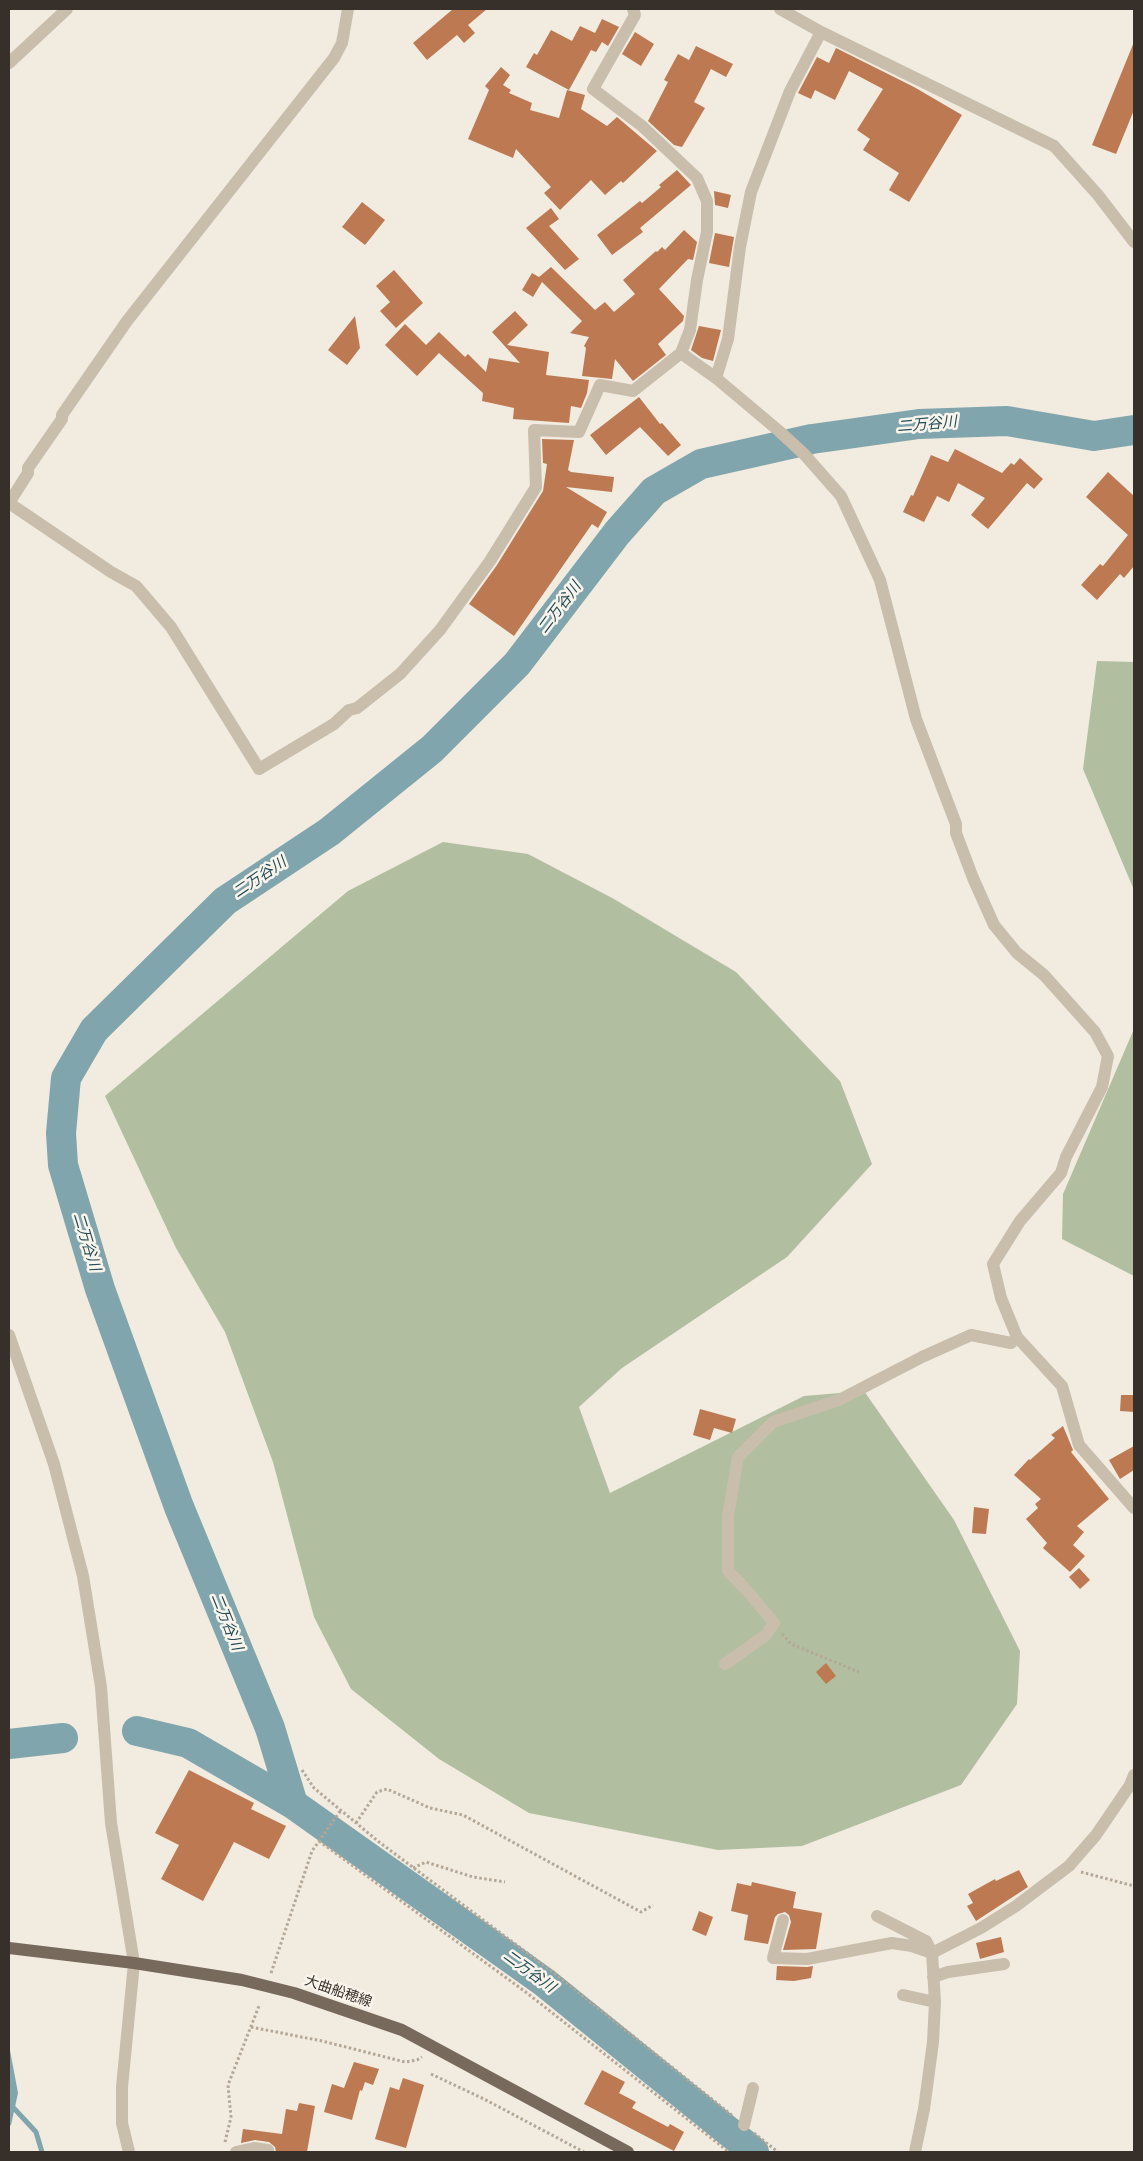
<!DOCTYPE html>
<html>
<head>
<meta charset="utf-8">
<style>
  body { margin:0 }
  #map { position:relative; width:1143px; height:2161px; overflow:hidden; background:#f1ebe0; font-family:"DM Sans",sans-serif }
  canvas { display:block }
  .frame { position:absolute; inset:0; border:10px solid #37302a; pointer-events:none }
</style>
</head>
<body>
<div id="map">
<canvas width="1143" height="2161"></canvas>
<div class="frame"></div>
</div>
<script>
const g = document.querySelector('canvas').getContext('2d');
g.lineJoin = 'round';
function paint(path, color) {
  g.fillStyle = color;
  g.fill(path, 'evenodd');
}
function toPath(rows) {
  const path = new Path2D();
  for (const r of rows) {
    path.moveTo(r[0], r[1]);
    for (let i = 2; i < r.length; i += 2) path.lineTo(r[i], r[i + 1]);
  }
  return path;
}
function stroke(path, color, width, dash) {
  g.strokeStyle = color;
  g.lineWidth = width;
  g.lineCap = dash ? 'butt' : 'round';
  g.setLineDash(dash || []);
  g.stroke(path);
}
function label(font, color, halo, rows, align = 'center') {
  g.font = font + ' "DM Sans","Noto Sans JP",sans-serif';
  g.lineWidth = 5;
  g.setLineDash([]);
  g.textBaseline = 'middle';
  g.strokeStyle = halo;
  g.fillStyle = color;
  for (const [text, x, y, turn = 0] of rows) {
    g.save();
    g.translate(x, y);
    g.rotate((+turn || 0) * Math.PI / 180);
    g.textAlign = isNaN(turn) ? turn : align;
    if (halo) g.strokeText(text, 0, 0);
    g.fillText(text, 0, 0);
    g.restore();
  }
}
const green = toPath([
  [1097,661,1134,662,1134,890,1083,769],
  [443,842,528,854,614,899,736,972,840,1081,872,1164,787,1257,622,1368,579,1407,610,1493,804,1396,864,1391,954,1520,1020,1651,1017,1704,961,1785,802,1846,718,1850,529,1813,439,1759,351,1689,314,1617,273,1462,225,1332,176,1248,105,1096,348,891],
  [1134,1029,1134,1276,1062,1239,1063,1194]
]);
const water = toPath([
  [9,2045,18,2093,11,2125,9,2126]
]);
const stream = toPath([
  [9,2094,10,2104,36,2132,42,2152]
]);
const river = toPath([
  [137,1731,188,1743,293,1804,544,1982,754,2152],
  [9,1744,63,1738],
  [293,1804,270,1728,179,1507,100,1289,63,1165,61,1133,66,1078,94,1030,225,901,329,832,432,749,517,664,617,533,654,491,701,464,812,439,919,424,1007,421,1094,436,1134,430]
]);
const building = toPath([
  [453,9,487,9,468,25,475,33,464,43,457,35,427,60,413,43],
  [602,19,619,27,608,46,602,42,596,52,591,50,569,90,526,67,534,53,537,55,551,30,572,41,580,26,595,33],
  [635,32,654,44,641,66,622,54],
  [1134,42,1134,110,1116,154,1092,145],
  [696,46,733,64,726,77,711,69,694,102,705,108,682,147,674,145,648,121,668,82,664,80,678,54,689,60],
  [836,48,914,87,962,115,909,202,889,190,899,173,863,150,870,139,857,130,883,89,849,71,835,100,815,90,811,99,798,93,817,57,829,63],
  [501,67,510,75,503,85,511,90,509,93,532,103,530,110,559,118,567,90,585,95,581,109,607,126,617,117,657,151,623,183,621,181,605,195,591,180,560,210,544,193,551,187,516,149,513,158,468,139,489,90,485,86],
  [677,170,691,185,640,228,643,232,612,255,597,235,640,201,642,203,661,187,659,185],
  [714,191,731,195,728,208,715,205],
  [362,202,385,220,365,245,342,227],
  [551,208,559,219,549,226,579,259,565,270,526,228],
  [684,230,697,242,693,260,688,259,659,289,684,316,683,321,658,344,666,355,633,381,615,359,612,379,582,376,586,348,584,346,589,337,570,333,582,321,542,282,533,297,522,290,532,273,539,277,551,267,595,310,605,302,614,312,635,294,623,280,656,251,657,252,662,247,665,250],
  [715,233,734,237,729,267,709,263],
  [394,270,423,303,396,328,380,311,390,302,376,286],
  [515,311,528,325,507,345,549,352,546,375,589,380,587,393,581,408,571,406,569,423,513,419,514,408,482,401,483,393,439,353,417,376,385,345,405,324,426,345,439,332,465,357,468,354,486,372,489,358,520,363,492,332],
  [355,316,360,348,347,365,328,350],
  [699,326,721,330,713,361,702,358,691,350],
  [639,397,660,424,662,423,681,445,668,456,640,427,606,455,590,435],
  [542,439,574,440,568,470,571,472,614,477,612,492,566,487,607,512,598,528,592,524,514,636,469,604,497,565,543,491,547,464,543,463],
  [955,449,1002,473,1011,463,1014,465,1020,458,1043,479,1034,489,1027,483,988,529,971,515,985,498,958,483,949,502,937,496,924,522,903,512,911,495,913,496,931,455,948,462],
  [1108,472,1134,496,1134,566,1124,578,1120,574,1097,600,1081,585,1100,564,1103,566,1128,535,1086,497],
  [1121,1395,1134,1395,1134,1412,1120,1411],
  [700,1409,736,1419,732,1433,714,1428,710,1440,693,1435],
  [1063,1426,1073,1450,1071,1452,1109,1499,1077,1526,1084,1532,1073,1545,1085,1556,1070,1572,1043,1548,1047,1543,1026,1519,1038,1508,1035,1504,1041,1499,1014,1475,1029,1459,1030,1460,1055,1438,1051,1435],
  [1134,1446,1134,1470,1120,1479,1109,1460],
  [974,1507,989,1509,986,1534,972,1533],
  [1079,1568,1090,1580,1080,1589,1069,1577],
  [826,1663,836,1676,826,1684,816,1672],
  [189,1770,254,1803,251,1809,286,1826,269,1859,234,1842,203,1901,161,1879,179,1845,155,1833],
  [1019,1870,1028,1887,976,1921,967,1906,973,1903,968,1894,995,1879,996,1881],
  [752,1882,796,1892,793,1908,822,1913,816,1949,783,1950,791,1922,789,1915,785,1912,778,1914,775,1917,768,1944,744,1940,748,1915,731,1911,737,1883,751,1886],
  [699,1911,713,1917,706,1936,692,1930],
  [1001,1937,1004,1952,980,1959,976,1943],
  [777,1966,807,1967,813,1966,811,1978,794,1981,776,1980],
  [354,2062,379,2069,373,2085,365,2082,362,2091,360,2090,352,2120,324,2112,332,2084,344,2088],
  [602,2070,625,2082,619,2093,636,2102,632,2108,668,2127,670,2124,684,2132,674,2151,584,2104],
  [403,2078,424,2085,406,2148,375,2139,390,2087,399,2090],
  [299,2103,315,2106,307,2152,276,2152,275,2147,269,2142,255,2140,241,2143,243,2129,282,2134,286,2109,297,2111]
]);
const path = toPath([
  [782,1634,791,1644,859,1672],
  [302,1770,314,1788,379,1842,558,1976,733,2116],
  [356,1823,377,1792,387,1789,430,1808,463,1815,641,1912,653,1905],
  [319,1841,527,1993,729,2152],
  [413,1868,426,1862,473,1877,505,1882],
  [1081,1872,1134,1886],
  [271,1973,312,1851,341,1810],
  [251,2027,322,2041,405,2062,417,2060,422,2057],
  [431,2074,484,2099,584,2152],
  [754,2133,778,2152],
  [225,2142,231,2117,228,2085,259,2006]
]);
const minor = toPath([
  [348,9,342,43,334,58,127,321,62,415,62,419,28,468,28,473,9,503,111,572,136,586,171,627,259,769,334,724,349,710,357,708,400,674,440,630,490,561,536,487,534,430,579,432,600,385,633,391,681,353,690,330,697,280,707,232,707,201,697,178,642,126,593,89,635,15,633,9],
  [780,9,821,32,1054,146,1098,195,1134,242],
  [9,63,67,9],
  [681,353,716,378,779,431,804,454,841,496,880,580,916,719,956,824,956,833,973,878,994,925,1017,953,1044,975,1095,1032,1108,1056,1102,1087,1066,1157,1061,1173,1020,1221,993,1264,1001,1298,1017,1337,1062,1386,1079,1445,1134,1508],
  [716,378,728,339,740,247,751,192,790,91,821,32],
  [9,1335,54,1464,83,1576,101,1687,111,1823,134,1963,122,2087,122,2123,129,2152],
  [725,1664,766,1635,774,1623,743,1586,728,1571,728,1516,738,1457,773,1422,839,1400,922,1357,971,1335,1011,1343,1017,1337],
  [877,1916,926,1941,932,1953],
  [783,1920,773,1958,807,1959,892,1943,912,1946,932,1953],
  [933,1977,948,1972,1004,1964],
  [903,1995,935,2002],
  [744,2125,753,2088],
  [236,2152,254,2148,268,2150],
  [915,2152,924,2109,933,2042,935,2002,932,1953,981,1928,1016,1906,1069,1866,1096,1835,1130,1785,1134,1775]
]);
const major = toPath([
  [9,1948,134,1963,242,1980,294,1993,402,2030,628,2152]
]);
const streetNames = [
  ["大曲船穂線",338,1992,19]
];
const waterNames = [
  ["二万谷川",927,425,-5],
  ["二万谷川",560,608,-53],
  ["二万谷川",260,878,-34],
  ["二万谷川",86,1242,73],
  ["二万谷川",226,1622,68],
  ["二万谷川",529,1972,36]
];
paint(green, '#b1bfa0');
paint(water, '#81a5ac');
stroke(stream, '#81a5ac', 5);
stroke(river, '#81a5ac', 30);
paint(building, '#bc7952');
stroke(path, '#b4a796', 3, [2.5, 2.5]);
stroke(minor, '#c9bdac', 12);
stroke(major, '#78695d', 12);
label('14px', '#37302a', '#f9f4ec', streetNames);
label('italic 15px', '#234c56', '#f9f4ec', waterNames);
</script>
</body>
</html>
